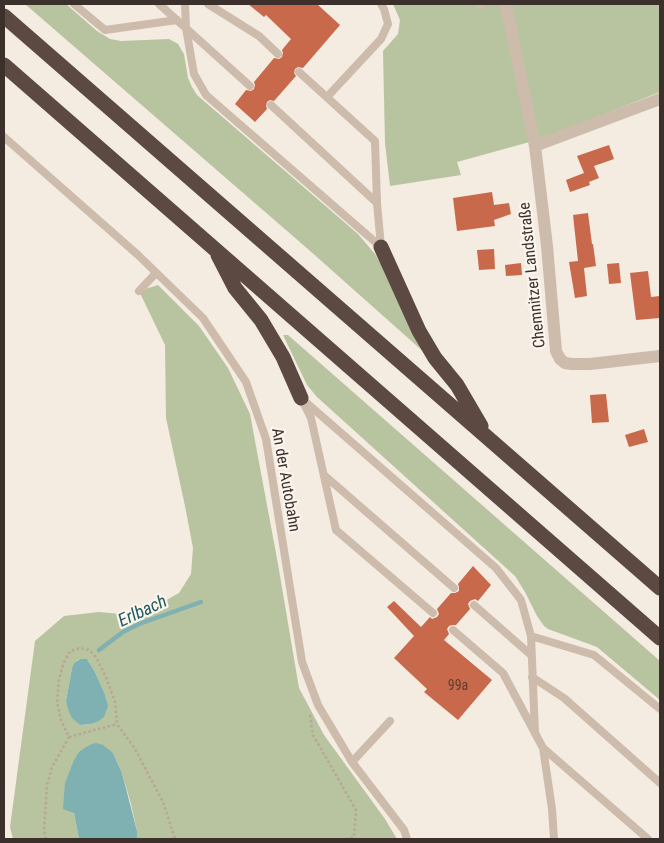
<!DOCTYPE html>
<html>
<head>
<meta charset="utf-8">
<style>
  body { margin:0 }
  #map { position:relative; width:664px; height:843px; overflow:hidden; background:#f4ebe1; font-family:"Roboto Condensed",sans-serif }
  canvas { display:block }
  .frame { position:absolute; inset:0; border:5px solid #3b302b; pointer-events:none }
</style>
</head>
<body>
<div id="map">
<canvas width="664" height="843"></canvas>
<div class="frame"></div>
</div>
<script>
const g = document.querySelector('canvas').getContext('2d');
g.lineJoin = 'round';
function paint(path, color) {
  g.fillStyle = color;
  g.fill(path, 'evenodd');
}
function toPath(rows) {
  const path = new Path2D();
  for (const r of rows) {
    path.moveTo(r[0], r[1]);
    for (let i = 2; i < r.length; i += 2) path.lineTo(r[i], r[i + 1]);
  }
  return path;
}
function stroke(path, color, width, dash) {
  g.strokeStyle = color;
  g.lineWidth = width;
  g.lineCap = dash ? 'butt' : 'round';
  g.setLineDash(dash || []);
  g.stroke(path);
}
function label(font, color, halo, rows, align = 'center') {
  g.font = font + ' "Roboto Condensed",sans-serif';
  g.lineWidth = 4.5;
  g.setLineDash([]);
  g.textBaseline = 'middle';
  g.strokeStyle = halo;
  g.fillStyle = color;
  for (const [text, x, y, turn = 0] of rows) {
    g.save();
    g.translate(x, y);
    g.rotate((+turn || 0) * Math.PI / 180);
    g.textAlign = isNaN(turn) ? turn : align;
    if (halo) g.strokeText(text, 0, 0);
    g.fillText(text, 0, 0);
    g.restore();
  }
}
const green = toPath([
  [25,4,66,4,97,31,110,39,121,41,169,39,178,44,184,54,188,78,192,87,197,95,358,234,375,254,383,267,426,354,309,250],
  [393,4,660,4,660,92,544,138,457,162,461,175,390,186,385,143,383,51,398,34,400,20],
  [158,285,199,326,228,368,250,414,278,564,299,688,324,735,385,819,397,839,137,839,137,831,131,804,122,773,113,753,74,813,79,839,13,839,10,827,35,641,64,616,99,612,121,614,147,611,179,593,191,574,193,548,185,506,166,418,165,345,139,291],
  [79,659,87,659,95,672,104,692,97,722,91,724,80,725,66,701,72,668,74,663],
  [283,335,288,335,660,661,660,700,597,647,548,629,544,626,537,616,525,592,515,576,317,397,307,385]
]);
const water = toPath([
  [80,659,87,659,95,672,104,692,108,706,104,717,97,722,91,724,80,725,72,718,69,712,66,701,72,668,74,663],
  [96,743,103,745,113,753,122,773,137,831,137,839,79,839,74,813,63,809,65,783,74,760,79,752,86,747,92,744]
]);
const stream = toPath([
  [99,650,123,632,139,624,201,602]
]);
const building = toPath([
  [248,4,317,4,340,25,303,68,298,67,295,69,294,73,296,76,274,101,270,100,267,102,266,106,267,109,255,122,235,104,246,90,251,91,254,89,255,85,254,82,274,58,279,59,282,57,283,53,282,50,291,39,266,15,264,17],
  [609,145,614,159,594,166,599,178,589,182,590,185,570,192,566,180,584,173,577,156],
  [492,192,494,205,509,203,511,214,494,220,495,226,457,231,453,198],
  [588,213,592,244,593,244,596,266,584,268,587,296,575,298,569,262,578,261,573,215],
  [494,249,495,269,479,270,477,250],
  [521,263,522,275,506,276,505,265],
  [619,263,621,283,609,284,607,264],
  [648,271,651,297,660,296,660,318,636,320,630,273],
  [606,394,609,422,592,423,590,395],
  [644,429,648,442,629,447,625,435],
  [473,566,491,585,478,601,475,599,470,601,468,604,470,609,456,625,452,625,449,626,447,629,449,634,444,640,492,680,458,720,424,692,427,689,394,658,414,636,387,607,394,601,421,627,430,617,432,619,437,617,439,614,437,609,451,593,455,593,459,591,459,587,458,584]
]);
const path = toPath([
  [310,715,313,735,356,810,354,837,346,839],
  [69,737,117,724],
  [46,839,44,831,47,785,52,767,69,737,61,720,57,702,59,679,64,662,70,651,80,648,89,650,96,657,106,677,115,702,117,724,135,749,163,802,175,839]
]);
const lane = toPath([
  [74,4,105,30,177,20],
  [159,4,250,86],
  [185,4,186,28,194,74,206,95,381,247],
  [208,4,259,36,278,54],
  [480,4,482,4],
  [299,72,375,141,377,203],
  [327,97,381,39,388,24,384,9,381,4],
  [271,105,377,203,381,247],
  [4,137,138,255,203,318,246,382,266,439,302,662,318,705,352,762,404,830,407,839],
  [139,291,156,273],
  [301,398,496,568,521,600,531,636,535,733],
  [303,402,311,418,336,530,433,613],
  [324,475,454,588],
  [474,605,531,655],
  [453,630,503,673,543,748,552,809,554,839],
  [531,636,594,655,660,709],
  [532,677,564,698,660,783],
  [543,748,648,839],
  [352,762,390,721]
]);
const street = toPath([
  [506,4,535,146,547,246,556,351,560,359,565,363,572,364,590,364,660,356],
  [535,146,660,99]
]);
const highway = toPath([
  [4,16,660,588],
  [4,65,660,638],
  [381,247,419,331,435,358,457,385,481,426],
  [218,255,235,288,261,320,283,357,301,398]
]);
const numberNames = [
  ["99a",458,686]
];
const streetNames = [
  ["Chemnitzer Landstraße",533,275,-96],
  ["An der Autobahn",285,480,80]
];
const waterNames = [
  ["Erlbach",143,612,-25]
];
paint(green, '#b8c4a0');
paint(water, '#7fb0b2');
stroke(stream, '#7fb0b2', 4.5);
paint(building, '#c8694b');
stroke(path, '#b9a596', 2.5, [2.5, 2.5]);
stroke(lane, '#cdbbac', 8);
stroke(street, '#cdbbac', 12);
stroke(highway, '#5c4a42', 15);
label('14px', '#5e3e33', null, numberNames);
label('16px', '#3b302b', '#fbf5ee', streetNames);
label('italic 18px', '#1f5a5e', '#fbf5ee', waterNames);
</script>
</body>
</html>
